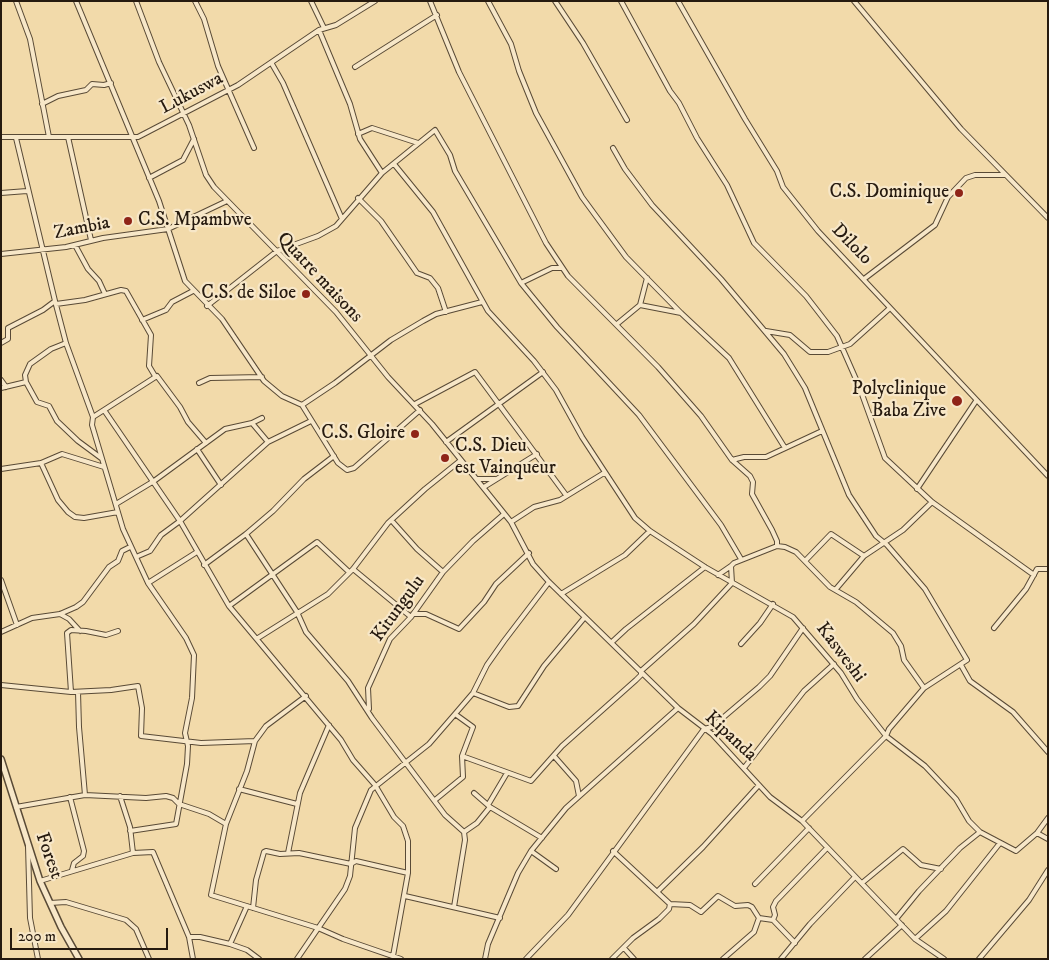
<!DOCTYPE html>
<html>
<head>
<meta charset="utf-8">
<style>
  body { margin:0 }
  #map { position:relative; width:1049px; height:960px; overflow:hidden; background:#f2daaa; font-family:"IM FELL DW Pica",serif }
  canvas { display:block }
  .frame { position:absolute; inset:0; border:2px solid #261a0f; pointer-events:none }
  .scale { position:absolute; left:10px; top:928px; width:158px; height:22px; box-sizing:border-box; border:2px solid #261a0f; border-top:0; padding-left:6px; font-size:15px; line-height:18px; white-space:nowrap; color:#261a0f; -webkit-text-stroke:4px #f7e7c8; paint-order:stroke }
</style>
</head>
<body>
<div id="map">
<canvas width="1049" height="960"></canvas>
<div class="frame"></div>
<div class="scale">200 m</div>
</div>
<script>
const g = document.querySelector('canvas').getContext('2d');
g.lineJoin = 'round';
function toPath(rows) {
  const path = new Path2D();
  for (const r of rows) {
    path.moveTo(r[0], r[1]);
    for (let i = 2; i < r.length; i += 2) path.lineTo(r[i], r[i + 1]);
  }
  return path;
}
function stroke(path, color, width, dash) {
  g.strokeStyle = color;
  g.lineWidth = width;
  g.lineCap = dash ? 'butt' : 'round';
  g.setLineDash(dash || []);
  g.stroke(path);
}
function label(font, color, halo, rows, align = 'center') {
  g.font = font + ' "IM FELL DW Pica",serif';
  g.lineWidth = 4.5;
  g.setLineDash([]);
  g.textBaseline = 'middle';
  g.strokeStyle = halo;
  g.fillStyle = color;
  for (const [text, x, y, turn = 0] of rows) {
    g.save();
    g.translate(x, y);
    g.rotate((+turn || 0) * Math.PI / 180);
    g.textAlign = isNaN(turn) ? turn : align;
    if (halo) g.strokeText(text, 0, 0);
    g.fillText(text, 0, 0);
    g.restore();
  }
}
const minor = toPath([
  [16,1,30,39,49,137],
  [76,1,159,201,185,281,222,319,264,381,282,396,302,405,338,463,347,470,354,468,420,410],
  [136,1,159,62,189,125,206,175,214,187,336,312,388,377,432,424,511,522,533,564,549,582,678,708,712,734,770,797,802,821,915,939,944,959],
  [195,1,204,19,218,66,254,148],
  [311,1,324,28],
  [430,1,459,72,546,243,568,276,658,367,701,416,732,460,750,476,753,482,752,494,772,530,777,541,777,546],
  [488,1,511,44,519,71,536,113,582,197,626,257,681,313,729,358,785,448],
  [555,1,583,43,627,120],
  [621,1,670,91,679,103,697,138,727,185,754,243,806,296,837,336,859,386,885,458,932,502,1034,575],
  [678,1,745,119,777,171,783,187,818,231,1048,476],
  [854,1,961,129,1048,218],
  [319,30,350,104,360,139,382,173],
  [272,64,283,83,342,219],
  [355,67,437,15],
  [42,104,58,96,86,90,92,84,104,85,111,83],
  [358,134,372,128,418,143],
  [1,137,138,137,238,85,319,30,336,25,375,1],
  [68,137,91,240],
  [16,138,55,301,66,343,93,417,92,425,123,529,148,583,186,638,194,655,192,698,185,733,188,746,187,764,176,824,130,831],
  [613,148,625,169,652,205,721,279,784,354,805,388,849,495,876,536,887,545,925,589,967,660,924,688,889,729,886,736,802,821],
  [394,164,433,212,488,311,534,361,556,390,582,437,635,518,650,531,705,567,793,617,841,673,857,699,886,736,925,766,956,799,969,821,980,832,1016,851,1037,833,1048,818],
  [149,178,183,160,194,139],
  [1,193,27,191],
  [358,198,381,221,417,273,430,278,438,288,446,312],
  [75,245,88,269,99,281,105,294],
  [1,254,66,247,103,238,168,229,227,201],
  [864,279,935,225,948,197,966,178,975,175,1005,175],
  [521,283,552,268,562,268],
  [56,304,85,300,121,290,126,291,151,335,149,366,155,376],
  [640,305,681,313],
  [207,306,277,251,318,236,336,226,382,173,435,130,450,155,455,171,521,283,557,327,639,415,721,525,741,559],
  [142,320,166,310,172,302,193,291],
  [617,324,640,305,647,278],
  [766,331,790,335,810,352,828,352,850,344,890,308],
  [1,343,8,339,8,328,43,310,55,301],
  [1,380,6,387],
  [26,382,25,375,30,364,51,349,66,343],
  [199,383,210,378,262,377],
  [1,388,26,382,37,402,49,406,57,421,78,441,101,458],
  [415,404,475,372,566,495],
  [302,405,335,383,391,340,423,321,436,314,482,302],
  [104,410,157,376,180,407,188,422,206,443],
  [93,417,104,410,180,521,229,606,341,740,353,760,375,785,394,817,403,826,408,841,408,873,393,956],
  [252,423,268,442],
  [446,442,543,372],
  [197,449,221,485],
  [732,460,744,457,766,457,822,431],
  [41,463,58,500,68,512,75,517,84,518,118,512],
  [1,469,41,463,62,454,104,467],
  [477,479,495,479],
  [484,487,537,454],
  [917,489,976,401],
  [116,504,154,481,225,429,252,423,262,418],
  [392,521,417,549,443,572],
  [511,522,534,507,560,500,604,473],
  [246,534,297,612,306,632,348,681,372,718,445,815,464,832,465,840,454,907],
  [136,557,150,551,161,535,180,521,268,442,311,421],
  [805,561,831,534,864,556],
  [204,565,246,534,273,511,304,479,334,456],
  [353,569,411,617],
  [718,575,731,566],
  [1,580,17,625],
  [148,583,197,552],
  [836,589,864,556,903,530,932,502],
  [561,594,625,555,650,531],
  [229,606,317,542,349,572],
  [60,614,69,619,80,631],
  [413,614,426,614,459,629,484,602,496,584,529,553],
  [994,628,1026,589,1037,569,1048,569],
  [1,632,32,618,60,614,76,607,83,602,109,567,118,561,122,551,130,547],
  [258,638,328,594,353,569,388,523,425,489,461,460],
  [612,642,626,629,705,567],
  [741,644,760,623,773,604],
  [961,665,970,681,1013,712,1048,752],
  [1,685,71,692,111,690,138,686,142,708,141,736,201,743,255,741],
  [71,692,67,633,71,630,86,631,106,635,118,631],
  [78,692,79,727,85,795],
  [473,693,509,707,518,706,544,666,585,617],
  [306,696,266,726,255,741,247,771,226,824,211,895,318,928,343,939,401,959],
  [369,709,368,688,390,639,411,617,443,572,473,541,504,514],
  [462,756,531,781,562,746,636,680,641,675,641,671,694,624,732,583,731,566,734,563,777,546,785,547,796,552,830,587,856,602,893,633,901,646,904,660,924,688],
  [554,756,576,781,579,796],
  [744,768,804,691,834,664],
  [239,789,297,804],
  [474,793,490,807,542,838],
  [120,796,130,827,133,853],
  [70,797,84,851,83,856,74,863,72,870],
  [435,800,463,777,462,756,473,727,455,714],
  [488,805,507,773],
  [16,807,85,795,146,798,166,796,173,798,179,804,209,814,226,824],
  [464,832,477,823,490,807],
  [1037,833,1048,839],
  [28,846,30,918,38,959],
  [531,851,556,869],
  [288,853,300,793,329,725],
  [40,881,133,853,153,852,189,937,193,959],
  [862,883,903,849,921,865,941,869],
  [755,884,809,828],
  [658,891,703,847,759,785],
  [405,896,500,918],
  [50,903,66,902,126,920,136,929,149,959],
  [670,904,690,905,701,912,718,896,735,906,748,905,752,907,759,918,773,920,795,943],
  [253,908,256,880,264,852,266,851,280,854,299,853,351,864,356,861,408,873],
  [896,919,919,891,960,848,980,832],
  [773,920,775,915,773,907,776,901,827,848],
  [189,937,200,937,230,944,247,950,259,959],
  [915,939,946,911,1000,843],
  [230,944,247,906],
  [624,948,634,959],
  [297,959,345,889,350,876,355,828,371,790,429,744,455,714,473,693,487,665,504,641,549,582],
  [485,959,488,944,518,873,531,851,566,808,678,708],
  [526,959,568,915,704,729,712,727,759,687,770,676,803,628],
  [612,959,633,938,659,919,669,909,670,904,613,851],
  [723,959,754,932,759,918],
  [781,959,810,924,855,877],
  [865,959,902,925],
  [979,959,1029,900,1048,870]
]);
const tertiary = toPath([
  [1,759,40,881,61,927,79,959]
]);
const markers = [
  [959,193,5,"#8f2418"],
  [128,221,5,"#8f2418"],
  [306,294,5,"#8f2418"],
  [957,401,6,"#8f2418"],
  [415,434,5,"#8f2418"],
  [445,458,5,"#8f2418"]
];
const streetNames = [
  ["Lukuswa",192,94,-28],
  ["Zambia",82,229,-11],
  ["Dilolo",851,245,46],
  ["Quatre maisons",319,278,47],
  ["Kitungulu",399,609,-54],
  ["Kasweshi",840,653,53],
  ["Kipanda",730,737,43],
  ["Forest",48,856,70]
];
const poiNames = [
  ["C.S. Dominique",949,193],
  ["C.S. Mpambwe",138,221,"left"],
  ["C.S. de Siloe",296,294],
  ["Polyclinique",946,390],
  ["Baba Zive",946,412],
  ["C.S. Gloire",405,434],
  ["C.S. Dieu",455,447,"left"],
  ["est Vainqueur",455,469,"left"]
];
stroke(minor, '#594a36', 6);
stroke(tertiary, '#594a36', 8);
stroke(minor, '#f7e7c8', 4);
stroke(tertiary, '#f7e7c8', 5);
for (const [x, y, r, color] of markers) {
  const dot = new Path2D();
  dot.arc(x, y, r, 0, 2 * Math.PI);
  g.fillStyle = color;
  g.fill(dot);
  stroke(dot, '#f7e7c8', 2);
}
label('19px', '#261a0f', '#f7e7c8', streetNames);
label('19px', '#261a0f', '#f7e7c8', poiNames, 'right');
</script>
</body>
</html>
